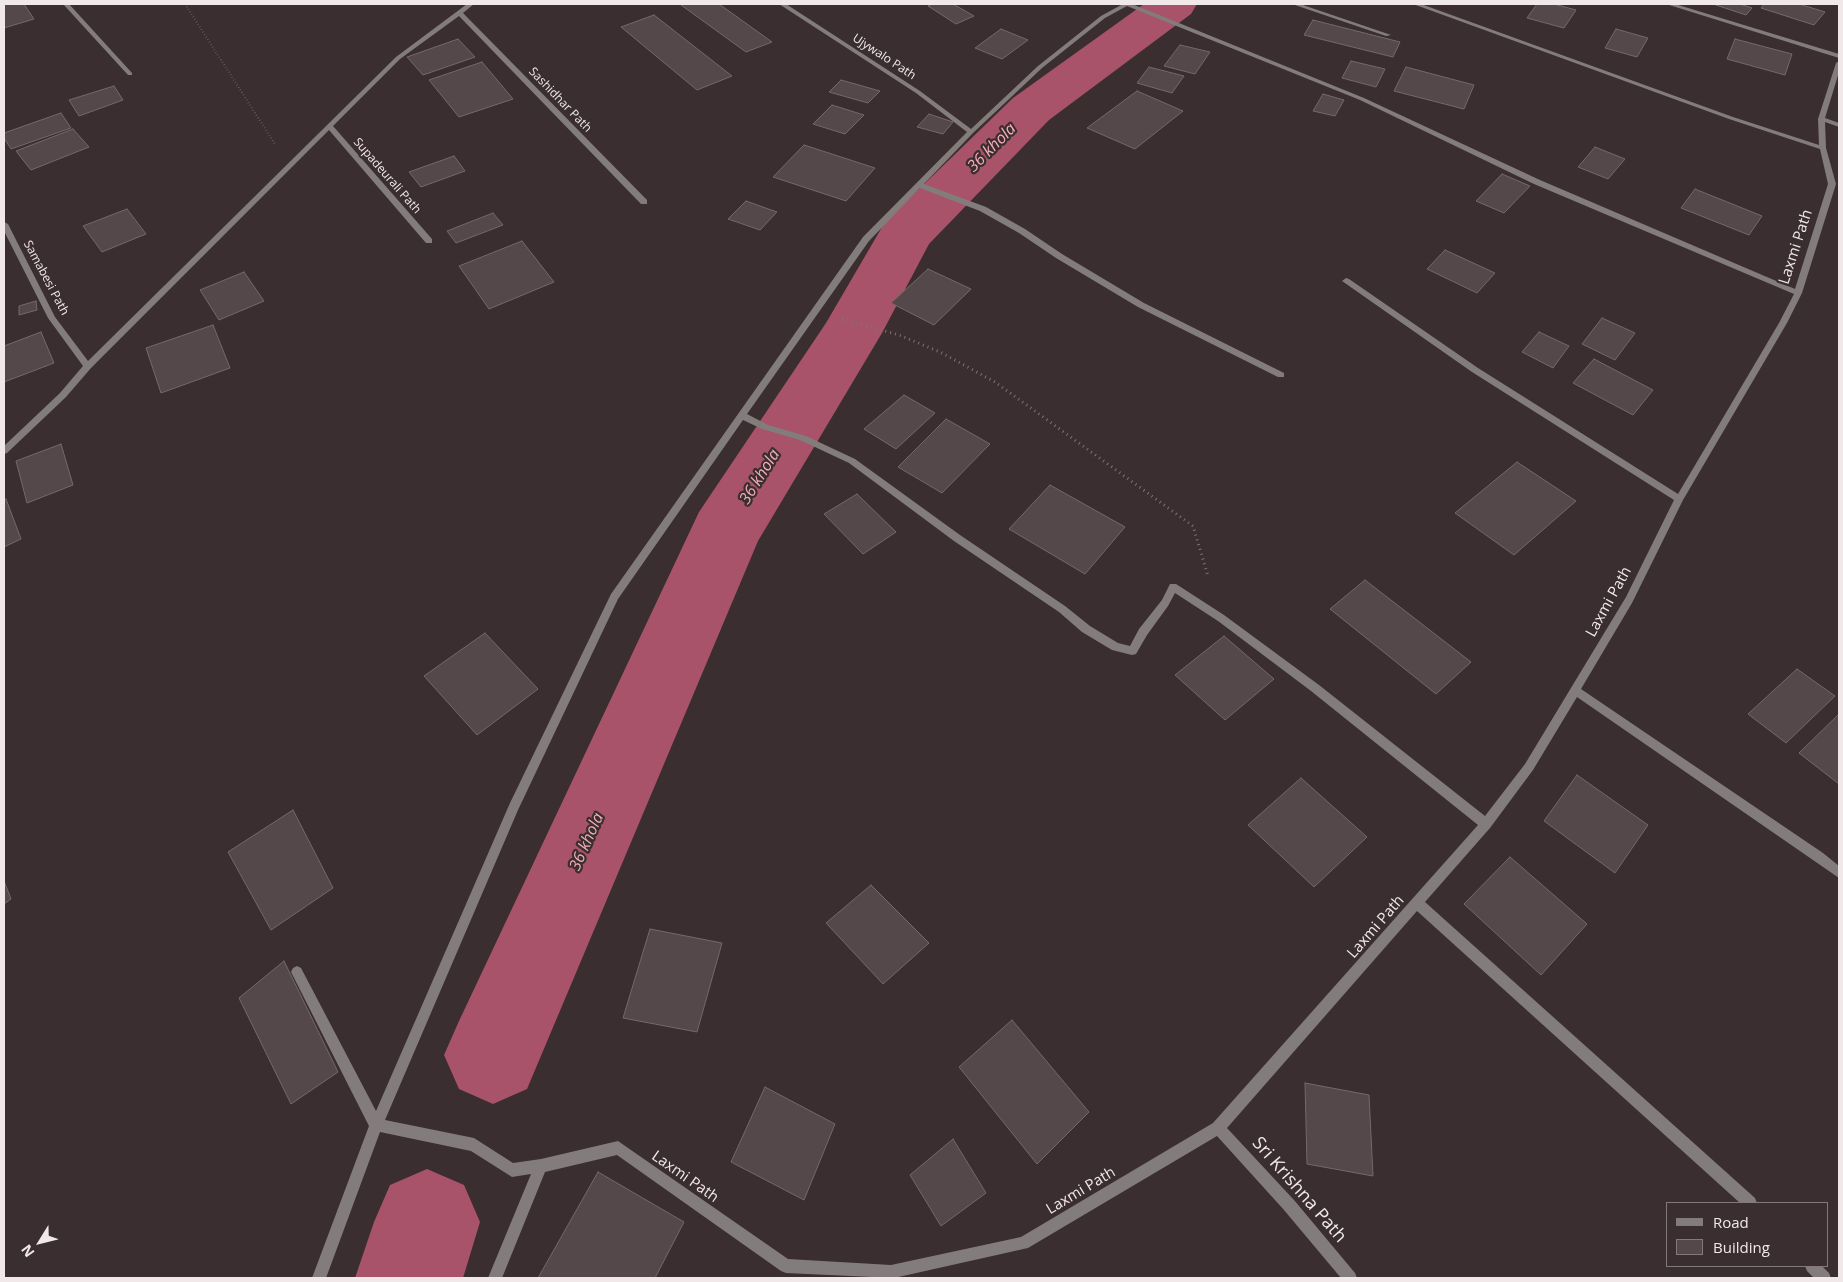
<!DOCTYPE html>
<html>
<head>
<meta charset="utf-8">
<style>
  body { margin:0 }
  #map { position:relative; width:1843px; height:1282px; overflow:hidden; background:#3a2e30; font-family:"Open Sans",sans-serif }
  canvas { display:block }
  .frame { position:absolute; inset:0; border:5px solid #f0e8e9; pointer-events:none }
  .legend { position:absolute; left:1666px; top:1202px; width:162px; height:65px; box-sizing:border-box; background:#3a2e30; border:1px solid #83787a; margin:0; padding:6px 9px; list-style:none; font-size:15px; color:#f0e8e9 }
  .legend li { display:flex; align-items:center; gap:10px; height:25px }
  .legend b { width:25px; border:1px solid #83787a }
  .north { position:absolute; left:15px; top:1217px; width:50px; height:50px; -webkit-text-stroke:4px #3a2e30; paint-order:stroke; rotate:234deg; font-size:14px; font-weight:700; line-height:20px; text-align:center; color:#f0e8e9 }
  .north::after { content:''; display:block; margin:auto; width:18px; height:22px; background:#f0e8e9; clip-path:polygon(50% 0,100% 100%,50% 72%,0 100%) }
</style>
</head>
<body>
<div id="map">
<canvas width="1843" height="1282"></canvas>
<div class="frame"></div>
<ul class="legend">
<li><b style="height:6px;background:#837c7d"></b>Road</li>
<li><b style="height:14px;background:#55484a"></b>Building</li>
</ul>
<div class="north">N</div>
</div>
<script>
const g = document.querySelector('canvas').getContext('2d');
g.lineJoin = 'round';
function toPath(rows) {
  const path = new Path2D();
  for (const r of rows) {
    path.moveTo(r[0], r[1]);
    for (let i = 2; i < r.length; i += 2) path.lineTo(r[i], r[i + 1]);
  }
  return path;
}
function paint(path, color) {
  g.fillStyle = color;
  g.fill(path, 'evenodd');
}
function stroke(path, color, width, dash) {
  g.strokeStyle = color;
  g.lineWidth = width;
  g.lineCap = dash ? 'butt' : 'round';
  g.setLineDash(dash || []);
  g.stroke(path);
}
function label(font, color, halo, rows, align = 'center') {
  g.font = font + ' "Open Sans",sans-serif';
  g.lineWidth = 4.5;
  g.setLineDash([]);
  g.textBaseline = 'middle';
  g.strokeStyle = halo;
  g.fillStyle = color;
  for (const [text, x, y, turn = 0] of rows) {
    g.save();
    g.translate(x, y);
    g.rotate((+turn || 0) * Math.PI / 180);
    g.textAlign = isNaN(turn) ? turn : align;
    if (halo) g.strokeText(text, 0, 0);
    g.fillText(text, 0, 0);
    g.restore();
  }
}
const river = toPath([
  [1144,4,1197,4,1191,14,1049,120,929,244,882,333,758,541,527,1089,493,1104,459,1089,444,1055,459,1021,699,512,826,323,885,222,1013,98,1144,4],
  [427,1169,464,1185,480,1222,463,1278,355,1278,374,1222,390,1185,427,1169]
]);
const building = toPath([
  [4,4,24,4,34,19,4,28,4,4],
  [685,4,719,4,772,42,746,52,681,5,685,4],
  [933,4,953,4,974,16,956,24,928,6,933,4],
  [1537,4,1554,4,1576,10,1564,28,1527,18,1537,4],
  [1713,4,1740,4,1752,8,1746,15,1713,4],
  [1764,4,1799,4,1825,12,1814,25,1761,8,1764,4],
  [654,15,732,76,697,90,621,27,654,15],
  [1313,20,1400,42,1393,57,1304,35,1313,20],
  [1001,29,1028,40,1002,59,975,48,1001,29],
  [1616,29,1648,38,1637,57,1605,48,1616,29],
  [458,39,475,57,423,75,407,57,458,39],
  [1735,39,1792,54,1785,75,1727,59,1735,39],
  [1180,45,1210,52,1195,74,1164,66,1180,45],
  [1351,61,1385,69,1376,87,1342,78,1351,61],
  [482,62,513,99,459,117,429,80,482,62],
  [1149,67,1184,76,1172,93,1137,83,1149,67],
  [1406,67,1474,85,1464,109,1394,91,1406,67],
  [841,80,880,91,868,103,829,92,841,80],
  [114,86,123,100,79,116,69,100,114,86],
  [1137,91,1183,111,1135,149,1087,128,1137,91],
  [1323,94,1344,100,1335,116,1313,111,1323,94],
  [832,105,864,115,845,134,813,124,832,105],
  [61,113,71,128,11,149,4,138,4,133,61,113],
  [929,114,953,122,943,134,917,127,929,114],
  [73,129,89,147,31,170,16,151,73,129],
  [804,145,875,168,846,201,773,177,804,145],
  [1595,147,1625,159,1608,179,1578,167,1595,147],
  [454,156,465,171,421,187,409,172,454,156],
  [1502,174,1530,186,1504,213,1476,201,1502,174],
  [1695,189,1762,216,1749,235,1681,208,1695,189],
  [746,201,777,212,760,230,728,219,746,201],
  [127,209,146,234,102,252,83,226,127,209],
  [493,213,503,225,456,243,447,231,493,213],
  [522,241,554,282,489,309,459,266,522,241],
  [1445,250,1495,273,1477,293,1427,269,1445,250],
  [928,269,971,289,934,325,891,303,928,269],
  [244,272,264,301,219,320,200,290,244,272],
  [36,301,37,310,19,315,19,306,36,301],
  [1602,318,1635,333,1615,360,1582,344,1602,318],
  [213,325,230,368,161,393,146,348,213,325],
  [41,332,54,363,4,382,4,346,41,332],
  [1539,332,1569,346,1553,368,1522,352,1539,332],
  [1594,359,1653,390,1633,415,1573,383,1594,359],
  [904,395,935,413,896,449,864,429,904,395],
  [946,419,990,444,942,493,898,467,946,419],
  [61,444,73,485,27,503,16,461,61,444],
  [1517,462,1576,501,1514,555,1455,513,1517,462],
  [1050,485,1125,527,1085,574,1009,529,1050,485],
  [857,494,896,532,863,554,824,514,857,494],
  [6,499,21,539,4,547,4,500,6,499],
  [1365,580,1471,662,1436,694,1330,609,1365,580],
  [485,633,538,689,477,735,424,676,485,633],
  [1224,636,1274,679,1225,720,1175,675,1224,636],
  [1797,669,1835,696,1786,743,1748,714,1797,669],
  [1839,714,1839,784,1799,753,1839,714],
  [1577,775,1648,825,1615,873,1544,821,1577,775],
  [1301,778,1367,837,1314,887,1248,825,1301,778],
  [293,810,333,888,271,930,228,852,293,810],
  [1510,857,1587,924,1541,975,1464,904,1510,857],
  [4,881,11,899,4,904,4,881],
  [871,885,929,943,883,984,826,923,871,885],
  [650,929,722,943,697,1032,623,1018,650,929],
  [284,961,338,1072,291,1104,239,998,284,961],
  [1012,1020,1089,1112,1037,1164,959,1067,1012,1020],
  [1305,1083,1369,1095,1373,1176,1307,1164,1305,1083],
  [765,1087,835,1124,804,1200,731,1162,765,1087],
  [953,1139,986,1193,941,1226,910,1175,953,1139],
  [598,1172,684,1222,655,1278,538,1278,598,1172]
]);
const pathFar1 = toPath([
  [185,4,275,144]
]);
const path = toPath([
  [842,319,899,335,940,352,995,382,1193,526,1208,576]
]);
const minor = toPath([
  [63,4,69,4,132,73,132,75,128,75,63,4],
  [467,4,474,4,463,13,647,200,647,204,641,204,459,16,400,59,333,126,432,239,432,243,426,243,329,130,91,368,66,397,7,453,4,454,4,446,60,393,83,366,48,318,4,231,4,222,8,224,55,317,88,361,396,57,467,4],
  [779,4,786,4,920,91,971,129,1038,66,1101,16,1123,4,1132,4,1364,98,1540,180,1795,289,1828,184,1820,149,1729,119,1413,4,1421,4,1733,117,1819,145,1818,119,1836,63,1839,61,1839,72,1825,118,1839,123,1839,127,1825,122,1826,148,1836,184,1802,293,1787,323,1683,500,1632,603,1581,689,1823,853,1839,866,1839,878,1577,697,1533,770,1490,828,1425,902,1755,1198,1757,1203,1740,1203,1417,911,1227,1128,1294,1200,1355,1273,1357,1278,1341,1278,1284,1210,1217,1136,1028,1248,894,1278,786,1273,781,1271,617,1155,545,1172,502,1278,488,1278,531,1174,512,1177,471,1151,380,1132,326,1278,312,1278,369,1126,293,976,291,972,293,968,297,966,301,968,376,1111,510,803,611,594,863,237,967,132,916,93,779,4],
  [1127,6,1360,100,1534,184,1794,294,1779,323,1678,494,1478,368,1349,279,1346,278,1342,281,1472,372,1674,500,1626,597,1525,764,1485,816,1319,685,1224,615,1176,584,1170,584,1162,600,1139,629,1130,646,1118,643,1090,626,1065,606,960,535,855,459,806,436,768,425,747,414,869,241,920,188,980,211,1019,233,1056,258,1138,307,1278,377,1284,377,1284,373,1144,303,1062,254,1025,229,986,207,924,184,973,133,1042,68,1105,18,1127,6],
  [743,420,762,429,800,440,849,463,954,541,1059,612,1082,632,1112,650,1132,655,1136,654,1147,635,1168,606,1175,593,1218,621,1311,691,1478,825,1213,1123,1021,1237,891,1265,788,1259,618,1141,541,1159,513,1163,474,1138,385,1120,518,810,618,599,743,420],
  [1292,4,1300,4,1391,35,1386,36,1292,4],
  [1666,4,1675,4,1839,54,1839,58,1666,4],
  [1805,1266,1822,1266,1829,1273,1831,1278,1814,1278,1807,1271,1805,1266]
]);
const farStreetnames = [
  ["Ujywalo Path",884,57,33],
  ["Sashidhar Path",560,100,46],
  ["Supadeurali Path",387,176,49],
  ["Samabesi Path",46,278,62]
];
const streetNames = [
  ["Laxmi Path",1796,247,-72],
  ["Laxmi Path",1609,602,-61],
  ["Laxmi Path",1376,927,-49],
  ["Laxmi Path",685,1177,35],
  ["Laxmi Path",1081,1191,-31]
];
const waterNames = [
  ["36 khola",992,148,-45],
  ["36 khola",760,477,-58],
  ["36 khola",587,842,-66]
];
const nearStreetnames = [
  ["Sri Krishna Path",1299,1190,49]
];
paint(river, '#a85369');
paint(building, '#55484a');
stroke(building, '#76686b', 1);
stroke(pathFar1, '#7d7374', 2, [0.5, 2.5]);
stroke(path, '#7d7374', 3, [1, 4]);
paint(minor, '#837c7d');
label('12px', '#f0e8e9', '#3a2e30', farStreetnames);
label('15px', '#f0e8e9', '#3a2e30', streetNames);
label('italic 16px', '#f6aebd', '#3a2e30', waterNames);
label('18px', '#f0e8e9', '#3a2e30', nearStreetnames);
</script>
</body>
</html>
